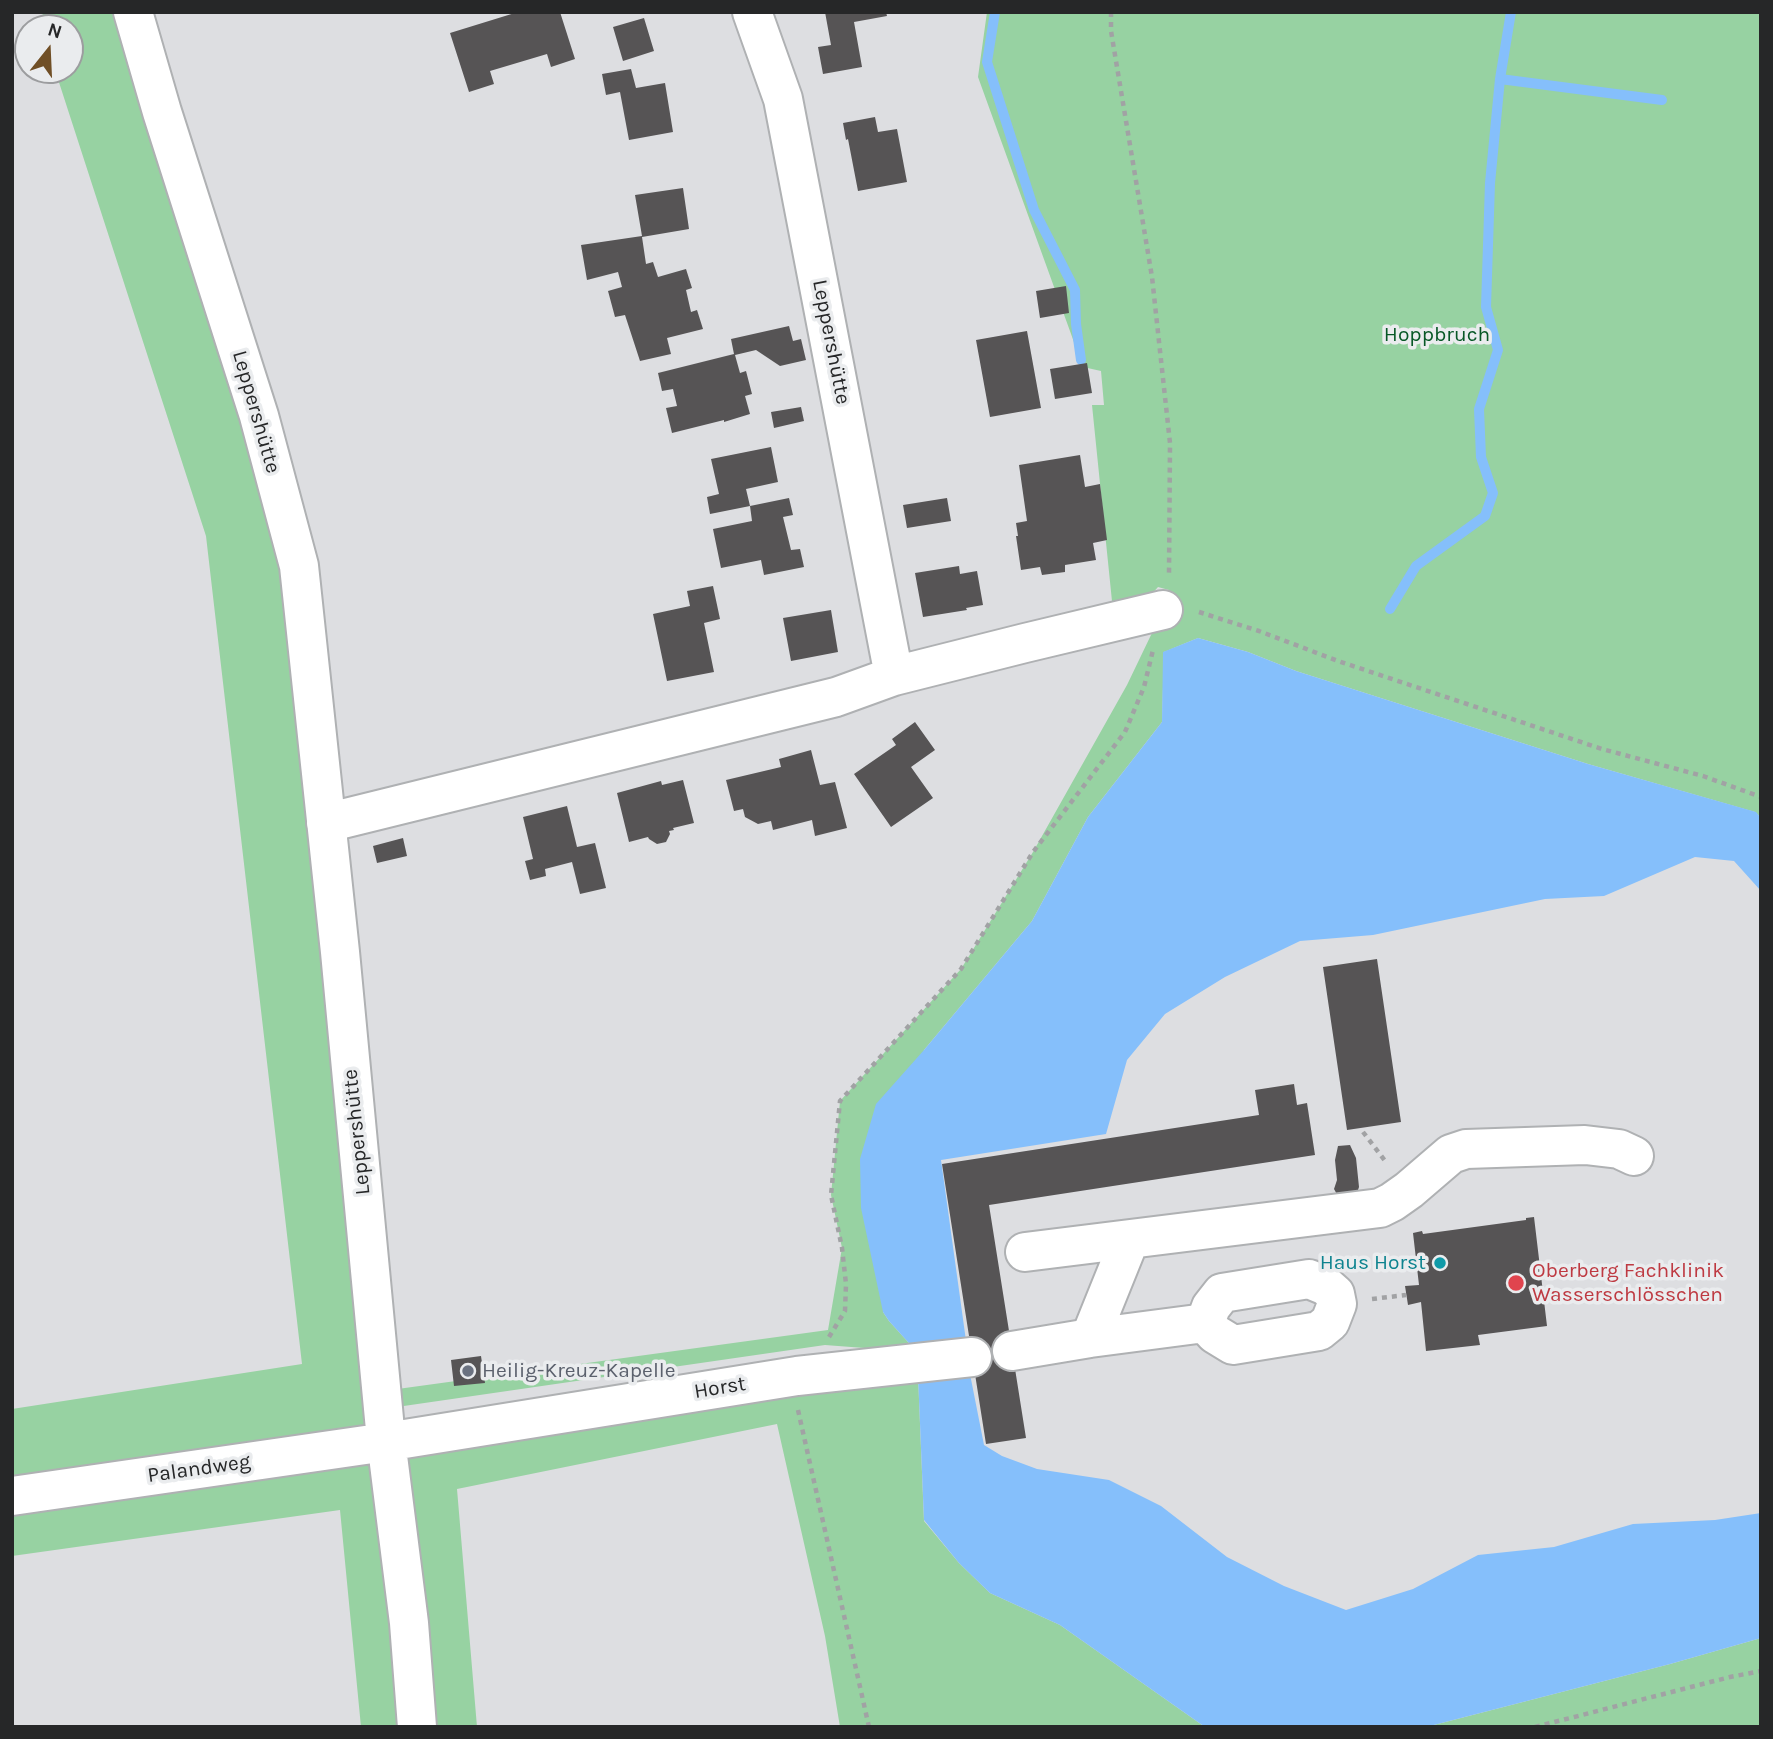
<!DOCTYPE html>
<html>
<head>
<meta charset="utf-8">
<style>
  body { margin:0 }
  #map { position:relative; width:1773px; height:1739px; overflow:hidden; background:#dddee1; font-family:Karla,sans-serif }
  canvas { display:block }
  .frame { position:absolute; inset:0; border:14px solid #262728; pointer-events:none }
  .north { position:absolute; left:14px; top:14px; width:70px; height:70px; box-sizing:border-box; background:#eaecee; border:2px solid #9c9d9f; border-radius:50%; rotate:18deg; font-size:19px; font-weight:700; line-height:28px; text-align:center; color:#262728 }
  .north::after { content:''; display:block; margin:auto; width:24px; height:32px; background:#704f26; clip-path:polygon(50% 0,100% 100%,50% 72%,0 100%) }
</style>
</head>
<body>
<div id="map">
<canvas width="1773" height="1739"></canvas>
<div class="frame"></div>
<div class="north">N</div>
</div>
<script>
const g = document.querySelector('canvas').getContext('2d');
g.lineJoin = 'round';
function paint(path, color) {
  g.fillStyle = color;
  g.fill(path, 'evenodd');
}
function toPath(rows) {
  const path = new Path2D();
  for (const r of rows) {
    path.moveTo(r[0], r[1]);
    for (let i = 2; i < r.length; i += 2) path.lineTo(r[i], r[i + 1]);
  }
  return path;
}
function stroke(path, color, width, dash) {
  g.strokeStyle = color;
  g.lineWidth = width;
  g.lineCap = dash ? 'butt' : 'round';
  g.setLineDash(dash || []);
  g.stroke(path);
}
function label(font, color, halo, rows, align = 'center') {
  g.font = font + ' Karla,sans-serif';
  g.lineWidth = 7;
  g.setLineDash([]);
  g.textBaseline = 'middle';
  g.strokeStyle = halo;
  g.fillStyle = color;
  for (const [text, x, y, turn = 0] of rows) {
    g.save();
    g.translate(x, y);
    g.rotate((+turn || 0) * Math.PI / 180);
    g.textAlign = isNaN(turn) ? turn : align;
    if (halo) g.strokeText(text, 0, 0);
    g.fillText(text, 0, 0);
    g.restore();
  }
}
const green = toPath([
  [42,12,133,12,299,565,383,1391,828,1330,842,1248,831,1195,840,1101,961,969,1033,852,1127,685,1163,610,1169,590,1158,587,1150,596,1113,611,1092,405,1104,405,1101,371,1083,367,978,77,987,12,1761,12,1761,818,1755,812,1588,764,1296,671,1248,652,1198,638,1164,652,1162,722,1088,817,1032,921,924,1050,883,1312,889,1321,917,1352,825,1345,383,1409,386,1440,918,1375,924,1521,959,1563,990,1593,1060,1625,1205,1727,840,1727,825,1636,777,1424,457,1489,477,1727,361,1727,340,1510,12,1556,12,1409,302,1364,206,536,55,70,70,70,70,28,46,28],
  [1761,1638,1761,1727,1426,1727,1670,1664]
]);
const water = toPath([
  [1198,638,1248,652,1296,671,1588,764,1756,812,1761,818,1761,891,1734,861,1695,857,1604,896,1545,899,1373,935,1300,941,1225,977,1165,1014,1127,1060,1106,1134,941,1160,967,1348,917,1352,889,1321,883,1312,861,1208,860,1159,876,1104,924,1050,1032,921,1088,817,1162,722,1163,652],
  [969,1369,984,1445,1002,1456,1037,1469,1109,1480,1161,1506,1227,1557,1284,1586,1346,1610,1413,1589,1478,1555,1554,1547,1633,1524,1715,1520,1761,1513,1761,1638,1670,1664,1426,1727,1205,1727,1060,1625,990,1593,959,1563,924,1520,918,1375]
]);
const stream = toPath([
  [995,12,987,62,1034,210,1075,290,1076,324,1081,360],
  [1500,79,1662,100],
  [1390,609,1416,566,1485,516,1493,493,1481,457,1479,409,1498,350,1486,307,1490,183,1500,79,1511,12]
]);
const building = toPath([
  [518,12,560,12,575,59,551,67,547,54,490,71,494,84,469,92,450,33],
  [825,12,886,12,887,16,854,22,862,67,823,74,818,47,831,45],
  [644,18,654,51,623,61,613,27],
  [631,69,636,88,665,83,673,132,629,140,620,92,606,95,602,74],
  [875,117,878,132,897,129,907,182,858,191,848,139,846,140,843,123],
  [683,188,689,229,642,237,646,264,653,262,658,277,686,269,692,288,686,290,691,312,697,310,703,329,667,338,671,354,640,361,625,315,615,317,608,291,622,287,618,272,587,280,581,245,642,236,635,195],
  [1066,286,1069,313,1040,318,1036,291],
  [789,326,793,341,801,339,806,360,780,366,756,350,735,355,740,373,746,371,752,394,745,396,750,414,724,422,724,420,672,433,666,408,677,406,673,389,662,391,658,373,734,354,731,339],
  [1027,331,1041,408,990,417,976,340],
  [1087,363,1092,393,1055,399,1050,369],
  [801,407,804,421,774,428,771,412],
  [771,447,778,482,746,489,750,506,710,514,707,497,719,494,711,459],
  [1080,455,1085,487,1100,484,1107,540,1093,543,1096,560,1065,565,1065,572,1042,575,1040,567,1021,570,1016,536,1018,536,1016,523,1027,521,1019,465],
  [789,498,793,515,783,517,791,550,800,549,804,567,764,575,761,560,721,568,713,529,752,521,750,506],
  [947,498,951,521,907,528,903,505],
  [959,566,960,574,977,571,983,605,966,608,967,610,923,617,915,573],
  [713,586,720,619,704,623,714,672,667,681,653,614,690,606,687,591],
  [831,610,838,652,791,661,783,618],
  [915,722,935,750,911,767,933,798,891,827,854,774,896,745,892,739],
  [811,750,820,785,835,782,847,828,815,836,812,820,773,830,771,821,758,824,745,817,743,809,734,811,726,780,781,767,779,759],
  [683,780,694,823,673,828,674,830,669,831,670,834,666,842,657,844,649,839,648,837,629,842,617,793,661,781,662,785],
  [567,806,577,847,595,843,606,888,580,894,572,862,545,869,546,876,530,880,525,861,533,859,523,817],
  [403,838,407,856,377,863,373,846],
  [1377,959,1401,1122,1347,1130,1323,967],
  [1294,1084,1297,1105,1307,1103,1315,1155,989,1205,1026,1438,986,1444,942,1164,1259,1115,1255,1090],
  [1350,1145,1356,1158,1359,1187,1356,1196,1339,1198,1334,1189,1337,1180,1335,1160,1338,1146],
  [1534,1217,1547,1326,1478,1335,1480,1345,1426,1351,1421,1302,1408,1305,1405,1286,1419,1285,1413,1233,1422,1231,1423,1234,1526,1220,1526,1218],
  [481,1356,485,1383,454,1386,451,1360]
]);
const path = toPath([
  [1111,12,1111,31,1152,277,1170,443,1169,577],
  [1199,612,1259,631,1338,661,1602,749,1703,776,1761,797],
  [1363,1132,1386,1162],
  [1372,1299,1406,1295],
  [829,1337,845,1311,846,1284,842,1248,831,1195,840,1101,961,969,1033,852,1125,732,1144,687,1153,650],
  [798,1410,869,1727],
  [1535,1727,1730,1677,1761,1671]
]);
const minor = toPath([
  [133,12,162,112,259,416,299,566,340,952,386,1440,409,1623,417,1727],
  [752,12,783,99,894,676],
  [326,823,836,697,894,676,1025,643,1163,610],
  [1025,1252,1380,1208,1392,1202,1409,1190,1451,1154,1466,1149,1585,1145,1619,1149,1634,1156],
  [1090,1338,1130,1239],
  [1012,1351,1090,1338,1205,1323,1211,1307,1222,1293,1309,1279,1326,1286,1335,1294,1337,1304,1330,1322,1319,1331,1233,1345,1215,1334,1205,1323],
  [12,1496,386,1442,797,1376,972,1357]
]);
const markers = [
  [1440,1263,7,"#0f9aa8"],
  [1516,1283,9,"#e0444e"],
  [468,1371,7,"#6b7280"]
];
const parkNames = [
  ["Hoppbruch",1437,335]
];
const streetNames = [
  ["Leppershütte",831,342,79],
  ["Leppershütte",256,412,74],
  ["Leppershütte",357,1132,-96],
  ["Horst",720,1388,-9],
  ["Palandweg",199,1469,-8]
];
const cultureNames = [
  ["Haus Horst",1426,1263]
];
const healthNames = [
  ["Oberberg Fachklinik",1532,1271],
  ["Wasserschlösschen",1532,1295]
];
const worshipNames = [
  ["Heilig-Kreuz-Kapelle",482,1371]
];
paint(green, '#97d2a2');
paint(water, '#85bffb');
stroke(stream, '#85bffb', 10);
paint(building, '#565455');
stroke(minor, '#afb1b3', 42);
stroke(path, '#a1a2a4', 4.5, [5, 5]);
stroke(minor, '#fff', 38);
for (const [x, y, r, color] of markers) {
  const dot = new Path2D();
  dot.arc(x, y, r, 0, 2 * Math.PI);
  g.fillStyle = color;
  g.fill(dot);
  stroke(dot, '#eaecee', 2.5);
}
label('21px', '#075826', '#eaecee', parkNames);
label('21px', '#262728', '#eaecee', streetNames);
label('21px', '#0d838f', '#eaecee', cultureNames, 'right');
label('21px', '#be3a42', '#eaecee', healthNames, 'left');
label('21px', '#5b616d', '#eaecee', worshipNames, 'left');
</script>
</body>
</html>
